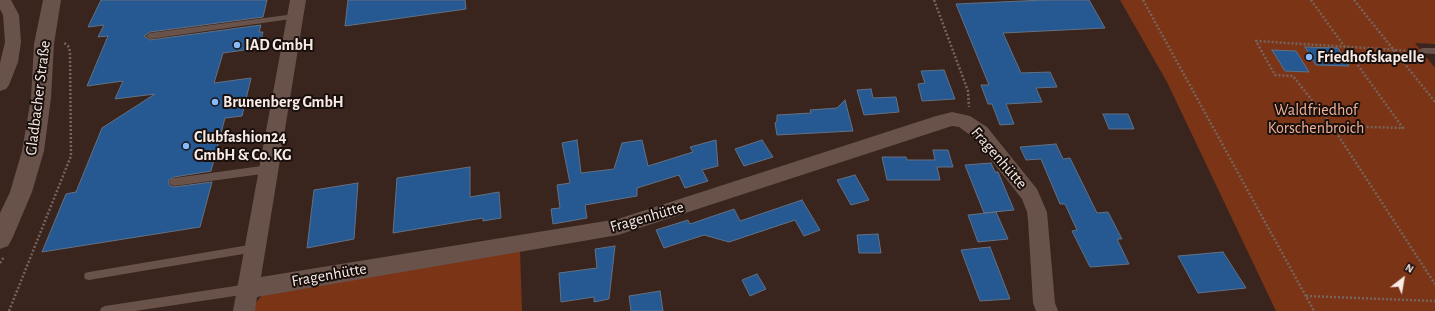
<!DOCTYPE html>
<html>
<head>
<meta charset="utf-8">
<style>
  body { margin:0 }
  #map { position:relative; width:1435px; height:311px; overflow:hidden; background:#39251d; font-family:"Alegreya Sans",sans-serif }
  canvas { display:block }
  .north { position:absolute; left:1383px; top:259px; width:40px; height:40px; -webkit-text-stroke:3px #19100d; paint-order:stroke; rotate:31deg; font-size:11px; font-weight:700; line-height:16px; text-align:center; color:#f9ebe5 }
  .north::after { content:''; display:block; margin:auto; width:14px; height:18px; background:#f9ebe5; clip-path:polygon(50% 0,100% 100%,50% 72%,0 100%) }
</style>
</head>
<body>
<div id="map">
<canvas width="1435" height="311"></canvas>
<div class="north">N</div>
</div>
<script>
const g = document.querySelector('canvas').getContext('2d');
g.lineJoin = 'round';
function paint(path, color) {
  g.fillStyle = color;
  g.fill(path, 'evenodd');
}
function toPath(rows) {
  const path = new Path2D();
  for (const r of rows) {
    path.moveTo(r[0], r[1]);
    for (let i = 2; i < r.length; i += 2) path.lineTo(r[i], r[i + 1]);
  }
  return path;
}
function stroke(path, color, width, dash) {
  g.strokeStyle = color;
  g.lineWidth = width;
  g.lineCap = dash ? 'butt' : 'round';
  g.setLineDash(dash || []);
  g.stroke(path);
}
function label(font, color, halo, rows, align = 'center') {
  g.font = font + ' "Alegreya Sans",sans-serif';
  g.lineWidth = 4;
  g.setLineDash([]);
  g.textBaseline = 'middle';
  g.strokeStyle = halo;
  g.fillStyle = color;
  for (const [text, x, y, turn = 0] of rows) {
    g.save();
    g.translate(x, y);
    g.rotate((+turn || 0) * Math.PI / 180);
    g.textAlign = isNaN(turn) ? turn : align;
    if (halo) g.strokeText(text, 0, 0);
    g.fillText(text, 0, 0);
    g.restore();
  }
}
const green = toPath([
  [1120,0,1435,0,1435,44,1415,43,1435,68,1435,311,1276,311,1167,82],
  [520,249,522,311,251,311,252,307,267,290]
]);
const building = toPath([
  [101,0,267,0,263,17,150,32,144,36,150,40,261,25,259,32,263,32,259,48,223,53,214,83,251,78,242,116,225,118,211,171,174,177,168,181,170,186,174,187,212,182,200,227,42,252,66,194,76,192,102,128,155,94,115,99,123,81,87,86,108,36,98,37,104,25,88,27,101,0],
  [348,0,465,0,466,9,345,26,348,0],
  [1044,0,1089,0,1105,28,1003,33,1021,73,1050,72,1057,87,1036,88,1042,102,1006,104,1014,124,1000,125,992,104,988,104,981,85,989,85,956,4,1044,0],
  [1305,47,1338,48,1349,66,1316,65,1305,47],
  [1272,50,1296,51,1309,72,1285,71,1272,50],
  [944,70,955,99,922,101,918,84,925,83,921,71,944,70],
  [871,89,873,98,896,97,899,112,864,115,857,90,871,89],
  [845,100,853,131,777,135,775,123,777,121,777,115,811,113,810,110,837,108,845,100],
  [1103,114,1128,114,1134,129,1109,129,1103,114],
  [577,140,581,173,614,169,622,143,642,140,648,166,693,152,690,147,716,140,718,166,702,170,708,181,685,188,679,175,637,188,637,196,585,205,587,218,553,224,551,209,560,208,557,185,570,183,562,143,577,140],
  [762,140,773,157,744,166,735,149,762,140],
  [1056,144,1063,159,1070,158,1097,213,1108,212,1122,239,1117,239,1129,264,1090,267,1072,231,1077,230,1065,204,1060,204,1041,159,1026,160,1020,147,1056,144],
  [933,150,948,150,953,167,937,167,940,180,887,180,882,157,906,157,907,160,935,160,933,150],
  [991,163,995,172,998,172,1014,210,984,213,965,165,991,163],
  [470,167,470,197,499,192,501,218,483,221,483,218,393,233,397,178,470,167],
  [855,175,869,200,851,205,837,180,855,175],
  [358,183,354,239,307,248,314,190,358,183],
  [802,200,820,230,804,236,795,220,729,242,704,235,664,248,656,230,688,220,690,224,734,209,740,221,802,200],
  [996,212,1008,239,978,242,968,215,996,212],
  [878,234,881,253,859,253,857,235,878,234],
  [615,246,609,299,594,302,594,297,561,302,559,273,597,268,595,249,615,246],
  [990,247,1010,299,980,301,961,250,990,247],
  [1223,252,1246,288,1198,293,1178,256,1223,252],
  [757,274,766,289,750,296,742,280,757,274],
  [660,291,663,311,631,311,629,296,660,291]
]);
const path = toPath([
  [934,0,968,91,969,107],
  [1143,0,1314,311],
  [1311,0,1403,128,1332,126,1435,284],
  [1354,0,1435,102],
  [1332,126,1293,76,1275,75,1256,41,1413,51],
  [0,263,4,257],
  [1306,296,1435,301],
  [9,311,71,156,70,51,68,46,63,42]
]);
const lane = toPath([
  [295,14,299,16,298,18,150,39,146,36,150,33,295,14],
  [1423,48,1435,48,1435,54,1420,53,1419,51,1420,49,1423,48],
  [269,165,272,166,274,169,272,172,269,173,174,186,171,185,169,182,171,179,174,178,269,165],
  [255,244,258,245,260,248,258,251,255,252,89,280,85,279,84,276,85,273,89,272,255,244],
  [248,284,252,286,253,289,252,292,248,294,135,311,100,311,101,308,105,306,248,284]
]);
const street = toPath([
  [0,0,11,0,19,15,21,42,18,62,9,85,6,89,0,91,0,63,5,42,3,15,0,9,0,0],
  [290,0,306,0,261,277,618,219,936,116,952,112,970,116,987,127,1037,189,1047,212,1055,303,1058,311,1036,311,1033,303,1028,220,1027,212,1022,199,973,137,959,127,952,126,618,235,257,297,255,311,233,311,290,0]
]);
const secondary = toPath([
  [43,0,61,0,54,44,51,98,44,151,32,192,12,239,8,246,0,249,0,213,10,192,22,151,31,98,34,44,43,0]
]);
const markers = [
  [237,45,4,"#87bbfb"],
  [1309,57,4,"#87bbfb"],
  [215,102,4,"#87bbfb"],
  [186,146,4,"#87bbfb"]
];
const poiNames = [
  ["IAD GmbH",245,45],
  ["Friedhofskapelle",1317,57],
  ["Brunenberg GmbH",223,102],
  ["Clubfashion24",194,137],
  ["GmbH & Co. KG",194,155]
];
const streetNames = [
  ["Gladbacher Straße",38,98,-83],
  ["Fragenhütte",999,158,49],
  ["Fragenhütte",647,217,-16],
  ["Fragenhütte",329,275,-10]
];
const parkNames = [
  ["Waldfriedhof",1316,110],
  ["Korschenbroich",1316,128]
];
paint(green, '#7b3415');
paint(building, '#265892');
stroke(building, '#627184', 1);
stroke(path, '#76645d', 2.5, [2, 2]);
paint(lane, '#695249');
paint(street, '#695249');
paint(secondary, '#695249');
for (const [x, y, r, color] of markers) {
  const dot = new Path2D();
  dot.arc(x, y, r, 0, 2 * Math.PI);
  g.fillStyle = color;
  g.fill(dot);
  stroke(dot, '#19100d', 1.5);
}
label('bold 16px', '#f9ebe5', '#19100d', poiNames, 'left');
label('16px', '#f9ebe5', '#19100d', streetNames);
label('16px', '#f1b198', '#19100d', parkNames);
</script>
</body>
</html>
